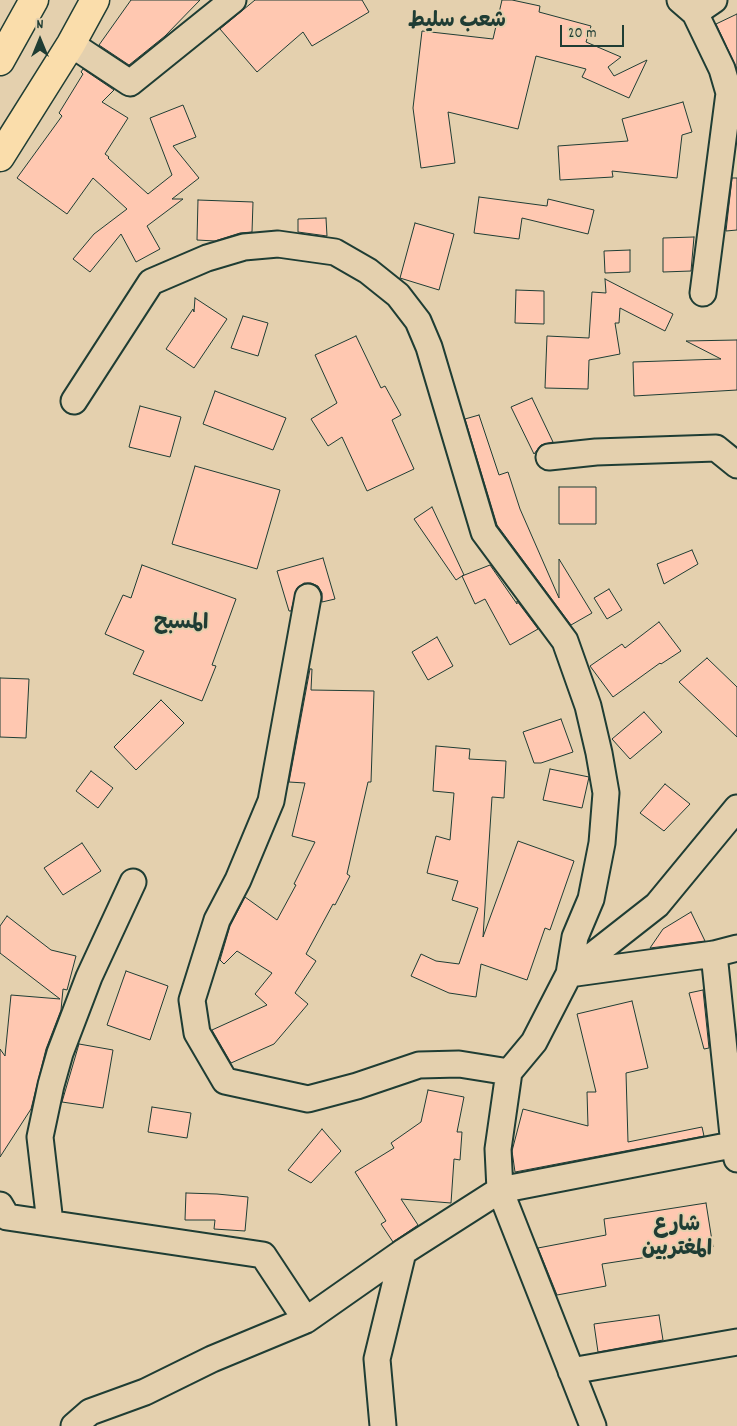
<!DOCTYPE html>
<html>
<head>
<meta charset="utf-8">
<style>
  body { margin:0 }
  #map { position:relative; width:737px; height:1426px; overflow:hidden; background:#e4d0ae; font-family:Dekko,sans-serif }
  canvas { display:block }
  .north { position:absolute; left:15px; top:15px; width:50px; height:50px; -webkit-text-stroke:4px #e4d0ae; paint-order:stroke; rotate:0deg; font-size:14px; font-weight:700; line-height:20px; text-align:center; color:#1f3d34 }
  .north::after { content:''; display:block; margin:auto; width:18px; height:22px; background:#1f3d34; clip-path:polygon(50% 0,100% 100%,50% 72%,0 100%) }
  .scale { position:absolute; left:560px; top:25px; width:64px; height:22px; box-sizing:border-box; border:2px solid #1f3d34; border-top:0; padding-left:6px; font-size:15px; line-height:18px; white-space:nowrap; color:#1f3d34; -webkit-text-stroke:4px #e4d0ae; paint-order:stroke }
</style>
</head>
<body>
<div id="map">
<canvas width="737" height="1426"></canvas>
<div class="north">N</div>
<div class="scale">20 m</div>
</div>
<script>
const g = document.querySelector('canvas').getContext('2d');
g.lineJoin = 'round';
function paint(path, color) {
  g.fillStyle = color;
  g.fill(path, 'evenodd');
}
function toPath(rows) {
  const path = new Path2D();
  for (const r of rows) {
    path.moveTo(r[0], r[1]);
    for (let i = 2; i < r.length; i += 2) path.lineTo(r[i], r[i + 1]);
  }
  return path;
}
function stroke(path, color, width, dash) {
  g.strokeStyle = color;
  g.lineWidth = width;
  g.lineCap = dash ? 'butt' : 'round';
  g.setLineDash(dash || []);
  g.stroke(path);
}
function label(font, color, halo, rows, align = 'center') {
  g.font = font + ' Dekko,"Playpen Sans Arabic",sans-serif';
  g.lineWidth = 4;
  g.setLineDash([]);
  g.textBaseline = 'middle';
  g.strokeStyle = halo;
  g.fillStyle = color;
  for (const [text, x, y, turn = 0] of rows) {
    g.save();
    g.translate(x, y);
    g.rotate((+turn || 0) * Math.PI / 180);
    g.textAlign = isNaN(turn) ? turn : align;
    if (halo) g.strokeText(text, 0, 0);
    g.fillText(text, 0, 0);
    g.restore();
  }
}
const building = toPath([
  [131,0,200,0,165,36,129,65,99,45,131,0],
  [255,0,362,0,369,12,312,46,303,32,257,72,220,29,255,0],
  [502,0,512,0,540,6,539,12,591,26,586,42,621,57,608,67,614,76,647,60,629,98,582,77,586,69,536,56,518,129,448,112,455,163,421,168,413,108,422,31,493,39,502,0],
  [737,14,737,69,716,24,737,14],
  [83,69,114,90,102,102,128,118,105,154,109,157,108,158,148,194,172,175,150,118,183,105,196,137,173,146,199,178,172,199,183,199,147,226,160,249,136,262,121,234,90,272,73,259,94,234,127,209,93,178,67,214,17,178,62,116,59,113,83,74,81,72,83,69],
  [683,102,692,132,682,135,677,178,612,171,613,177,560,180,558,146,628,141,622,119,683,102],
  [732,178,737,178,737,230,726,231,732,178],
  [479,197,547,206,548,199,594,210,588,234,522,218,519,239,474,233,479,197],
  [198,200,253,202,252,232,240,233,215,241,197,240,198,200],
  [326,218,327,236,298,232,298,219,326,218],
  [415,223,454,234,439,290,400,278,415,223],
  [694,237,691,271,663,272,663,238,694,237],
  [630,250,630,272,605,273,604,251,630,250],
  [605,279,673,314,665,331,620,308,619,323,615,323,620,354,589,360,588,389,545,388,547,336,589,338,592,292,606,293,605,279],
  [516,290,544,291,544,324,515,323,516,290],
  [195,298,227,319,194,368,166,349,193,309,194,312,195,298],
  [243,316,268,323,258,356,231,348,243,316],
  [356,336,381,388,385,386,401,415,392,420,414,469,367,491,342,437,328,446,311,419,337,403,315,355,356,336],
  [737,340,737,390,634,396,633,362,721,359,686,341,737,340],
  [215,391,286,418,273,450,203,424,215,391],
  [532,398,553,442,541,445,534,454,511,407,532,398],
  [140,406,181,417,170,457,129,447,140,406],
  [479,415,499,475,508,472,520,509,559,598,559,559,592,613,571,625,497,525,465,419,479,415],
  [195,466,280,490,257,569,172,544,195,466],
  [559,487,596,487,596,524,559,524,559,487],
  [432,507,464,575,462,576,490,565,517,604,517,601,538,629,510,645,485,599,475,604,462,576,456,580,414,519,432,507],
  [692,550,698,564,664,584,657,564,692,550],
  [323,558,335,599,322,602,322,593,318,586,311,583,304,583,297,588,291,611,289,611,277,571,323,558],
  [142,565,236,599,212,665,216,666,202,701,133,674,144,651,105,634,123,595,131,598,142,565],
  [609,589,622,610,607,619,594,598,609,589],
  [659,622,681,651,661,664,660,663,613,697,590,666,622,644,625,648,659,622],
  [437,637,453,666,428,680,412,652,437,637],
  [707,658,737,687,737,737,679,682,707,658],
  [310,669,312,669,311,690,374,691,371,782,368,782,347,874,350,876,335,905,333,904,306,954,316,961,295,993,308,1004,274,1044,231,1063,212,1030,267,1005,255,994,272,973,237,951,224,964,220,960,230,926,245,897,277,920,296,885,294,884,315,842,292,836,305,783,289,782,310,669],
  [0,678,29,679,26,738,0,737,0,678],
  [161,700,184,723,136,770,114,747,161,700],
  [644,712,662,732,630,759,612,739,644,712],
  [561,719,573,752,541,763,534,763,523,732,561,719],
  [436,746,470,749,469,759,506,761,504,798,492,797,483,937,518,841,574,861,550,930,545,928,527,980,481,964,476,997,449,993,411,976,421,954,436,961,459,964,478,908,452,900,458,881,427,873,436,836,450,840,454,793,433,791,436,746],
  [550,769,589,777,582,808,543,800,550,769],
  [91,771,113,788,98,808,76,791,91,771],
  [665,784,690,804,664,831,640,813,665,784],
  [82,843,101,871,63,895,44,868,82,843],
  [691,912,705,941,650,948,663,929,691,912],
  [7,916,51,950,76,956,67,990,63,989,61,1010,46,1049,31,1109,0,1157,0,1049,5,1056,11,995,60,999,0,953,0,926,7,916],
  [126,971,168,986,150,1040,107,1025,126,971],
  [703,990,709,1048,704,1049,689,993,703,990],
  [632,1001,648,1068,626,1073,628,1142,702,1127,704,1136,515,1172,512,1151,523,1109,588,1126,587,1092,596,1092,577,1014,632,1001],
  [79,1044,113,1050,103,1108,62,1102,79,1044],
  [428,1090,464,1097,457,1132,462,1132,460,1160,454,1159,451,1203,401,1199,418,1225,393,1242,381,1224,386,1221,355,1172,394,1148,391,1143,421,1122,428,1090],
  [152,1107,191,1113,187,1138,148,1132,152,1107],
  [322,1129,341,1151,311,1183,288,1170,322,1129],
  [186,1193,217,1194,248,1197,245,1231,214,1229,215,1220,185,1220,186,1193],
  [706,1203,713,1247,602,1264,606,1286,557,1295,538,1248,606,1235,604,1219,706,1203],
  [659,1315,663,1340,598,1352,594,1324,659,1315]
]);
const minor = toPath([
  [680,0,695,13,722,69,729,93,703,293],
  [695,13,714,0],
  [71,44,130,83,233,0],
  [74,401,151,282,207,258,244,247,278,244,335,252,368,271,398,295,418,321,429,347,484,532,565,641,588,706,599,753,606,793,602,843,591,899,575,937,569,974,714,954,737,948],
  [549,457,596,452,716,448,737,465],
  [308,597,271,801,238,880,217,920,192,1000,197,1033,225,1081,308,1099,357,1086,419,1065,459,1064,509,1072],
  [714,954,734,1145,737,1159],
  [0,1205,7,1217,263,1255,306,1320],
  [50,1223,40,1137,51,1085,60,1053,89,977,133,882],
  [571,1371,737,1342],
  [74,1426,90,1412,145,1392,212,1359,306,1320,403,1252,500,1190,737,1144],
  [383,1426,377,1359,403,1252],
  [593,1426,500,1190,498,1149,509,1072,534,1042,569,974,657,905,737,808]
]);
const primary = toPath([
  [0,61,34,0],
  [0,157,71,44,95,0]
]);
const districtNames = [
  ["شعب سليط",457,23],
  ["المسبح",181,625],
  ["شارع",677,1227],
  ["المغتربين",677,1251]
];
paint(building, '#ffc8b1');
stroke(building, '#1f3d34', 1);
stroke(minor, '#1f3d34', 29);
stroke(primary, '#1f3d34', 31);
stroke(minor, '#e4d0ae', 25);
stroke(primary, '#faddab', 28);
label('bold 21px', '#1f3d34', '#e4d0ae', districtNames);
</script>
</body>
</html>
